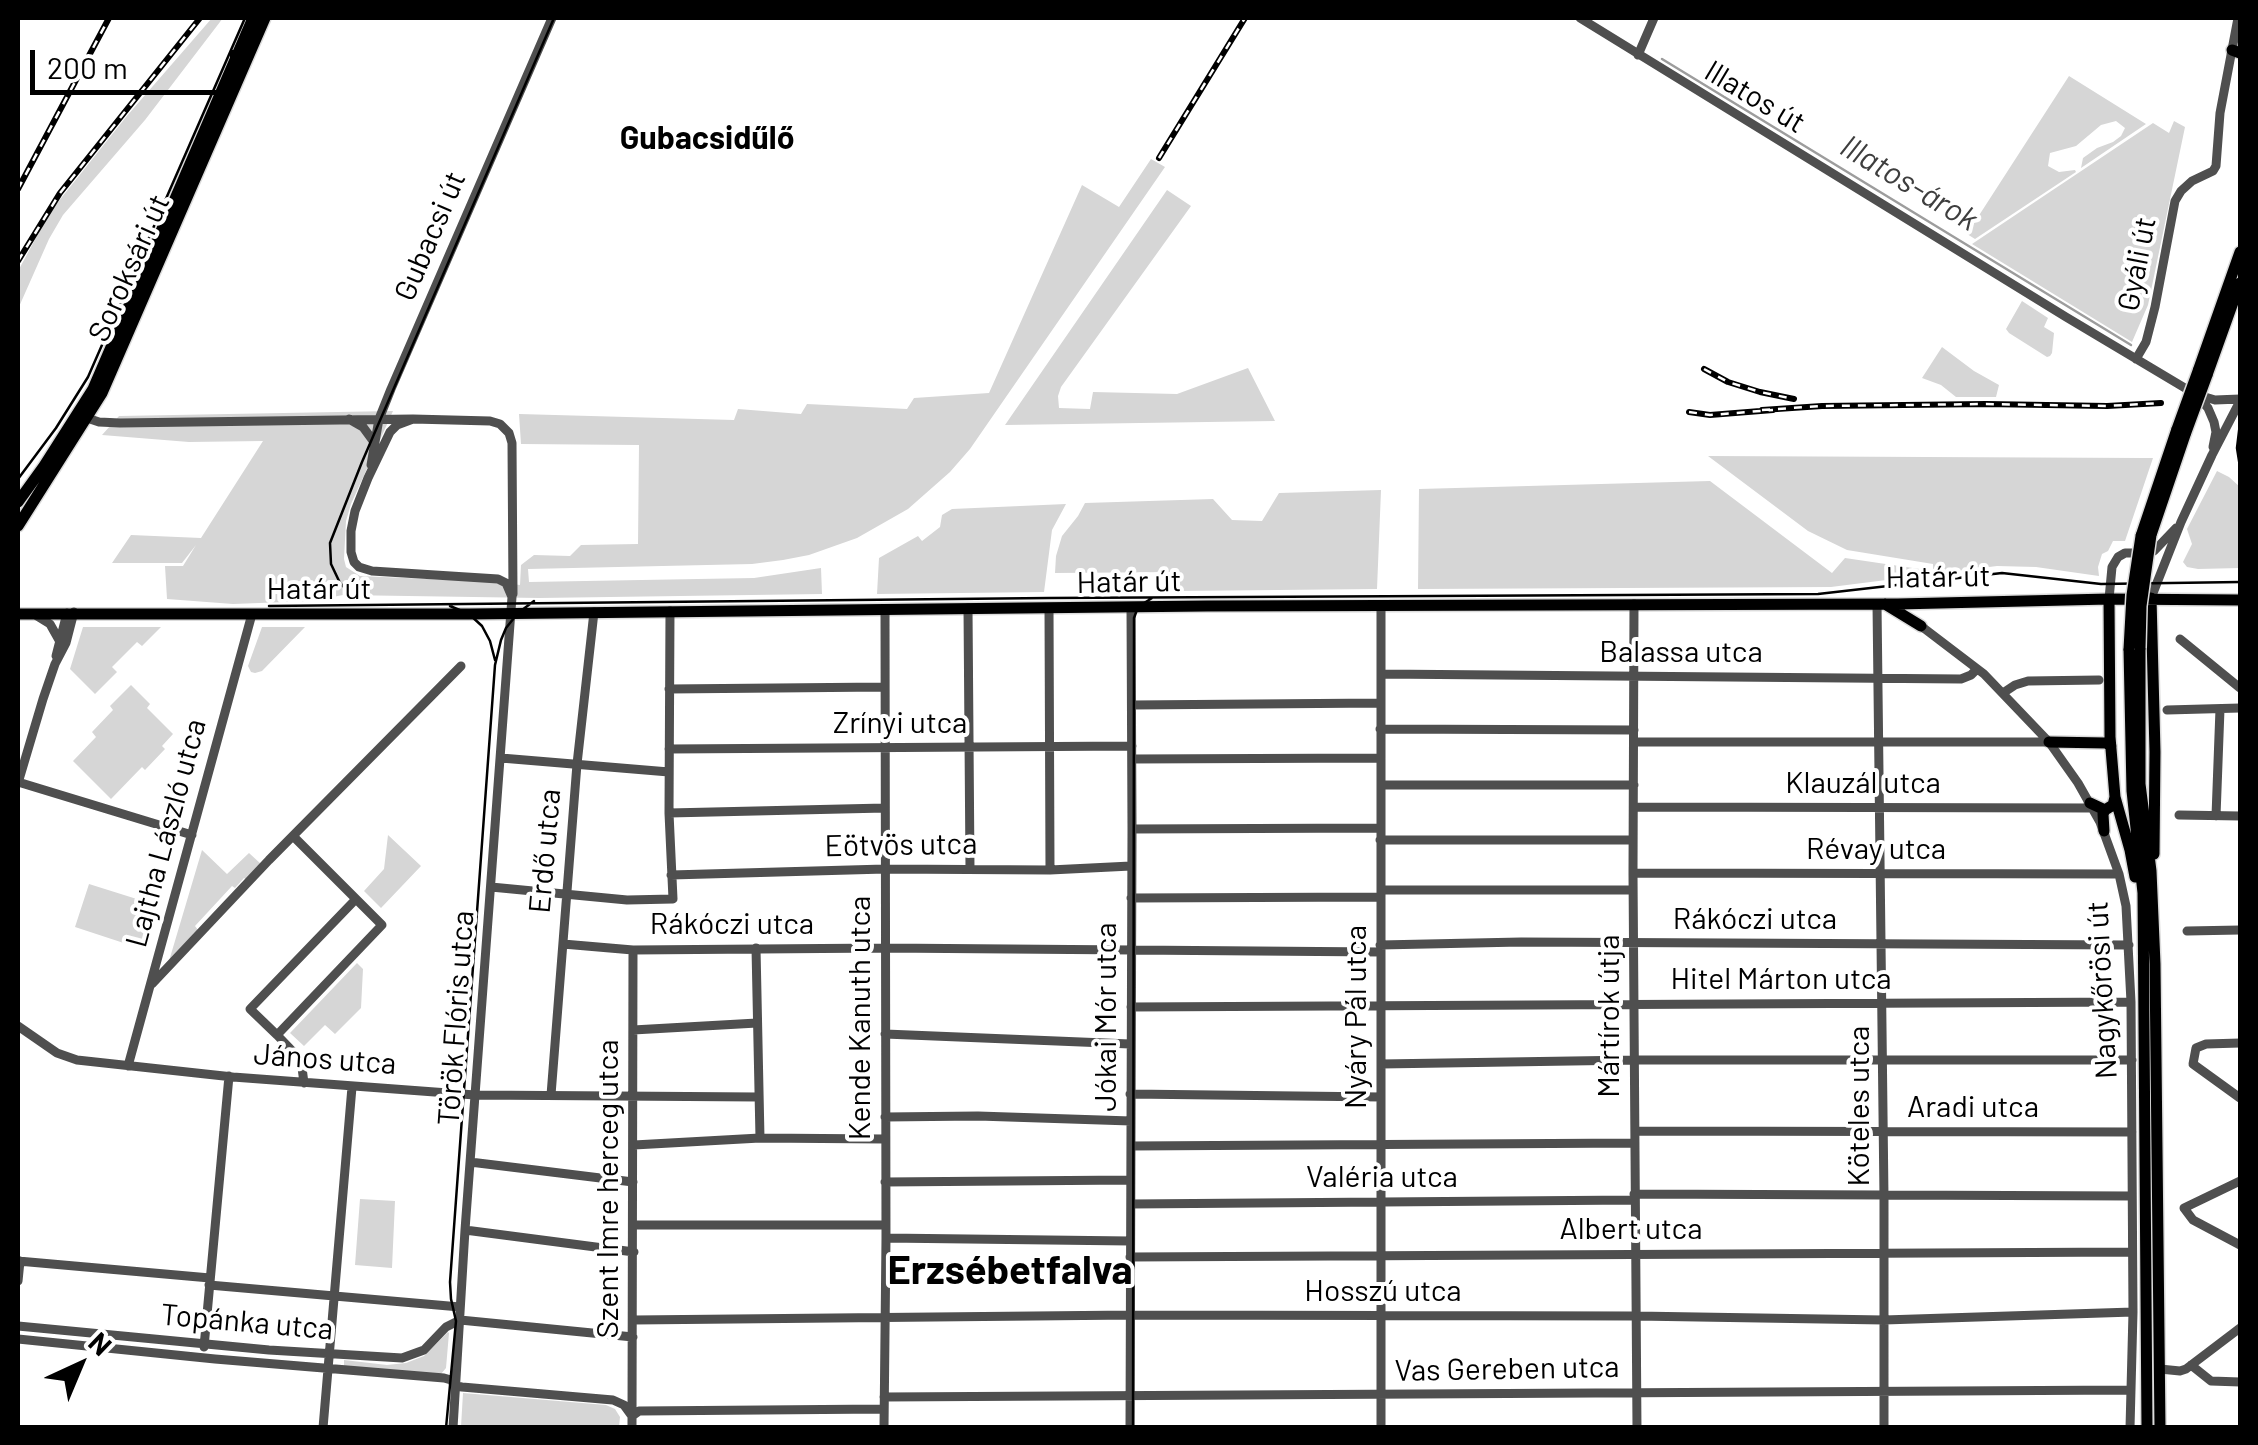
<!DOCTYPE html>
<html>
<head>
<meta charset="utf-8">
<style>
  body { margin:0 }
  #map { position:relative; width:2258px; height:1445px; overflow:hidden; background:#fff; font-family:Barlow,sans-serif }
  canvas { display:block }
  .frame { position:absolute; inset:0; border:20px solid #000; pointer-events:none }
  .north { position:absolute; left:30px; top:1315px; width:100px; height:100px; -webkit-text-stroke:8px #fff; paint-order:stroke; rotate:44deg; font-size:28px; font-weight:700; line-height:40px; text-align:center; color:#000 }
  .north::after { content:''; display:block; margin:auto; width:35px; height:45px; background:#000; clip-path:polygon(50% 0,100% 100%,50% 72%,0 100%) }
  .scale { position:absolute; left:30px; top:50px; width:205px; height:45px; box-sizing:border-box; border:5px solid #000; border-top:0; padding-left:12px; font-size:30px; line-height:35px; white-space:nowrap; color:#000; -webkit-text-stroke:8px #fff; paint-order:stroke }
</style>
</head>
<body>
<div id="map">
<canvas width="2258" height="1445"></canvas>
<div class="frame"></div>
<div class="north">N</div>
<div class="scale">200 m</div>
</div>
<script>
const g = document.querySelector('canvas').getContext('2d');
g.lineJoin = 'round';
function paint(path, color) {
  g.fillStyle = color;
  g.fill(path, 'evenodd');
}
function toPath(rows) {
  const path = new Path2D();
  for (const r of rows) {
    path.moveTo(r[0], r[1]);
    for (let i = 2; i < r.length; i += 2) path.lineTo(r[i], r[i + 1]);
  }
  return path;
}
function stroke(path, color, width, dash) {
  g.strokeStyle = color;
  g.lineWidth = width;
  g.lineCap = dash ? 'butt' : 'round';
  g.setLineDash(dash || []);
  g.stroke(path);
}
function label(font, color, halo, rows, align = 'center') {
  g.font = font + ' Barlow,sans-serif';
  g.lineWidth = 8;
  g.setLineDash([]);
  g.textBaseline = 'middle';
  g.strokeStyle = halo;
  g.fillStyle = color;
  for (const [text, x, y, turn = 0] of rows) {
    g.save();
    g.translate(x, y);
    g.rotate((+turn || 0) * Math.PI / 180);
    g.textAlign = isNaN(turn) ? turn : align;
    if (halo) g.strokeText(text, 0, 0);
    g.fillText(text, 0, 0);
    g.restore();
  }
}
const green = toPath([
  [212,18,223,18,145,120,63,215,49,239,18,309,18,271,50,212,126,117],
  [2069,76,2146,124,2081,168,2083,158,2097,148,2113,142,2121,136,2125,128,2116,121,2101,125,2076,146,2050,153,2048,166,2059,172,2075,170,2076,172,1975,239,1967,234],
  [2174,121,2185,127,2148,305,2132,342,1972,244,2153,123,2169,133],
  [1151,159,1165,167,970,449,950,472,908,509,857,538,809,555,783,560,752,564,528,569,529,582,754,578,821,568,822,594,539,598,343,595,312,601,233,604,167,599,165,566,183,566,196,545,182,563,112,563,131,535,201,538,263,441,189,442,102,435,119,416,393,411,351,504,346,521,344,559,346,567,360,576,496,582,520,585,521,565,534,555,570,556,581,545,638,544,639,445,521,444,519,414,734,420,738,409,801,414,807,404,907,409,914,398,989,393,1082,185,1119,207],
  [1167,190,1191,206,1061,387,1058,396,1059,408,1090,409,1093,392,1177,394,1248,368,1275,421,1005,425],
  [2022,301,2048,318,2044,327,2054,333,2052,353,2050,356,2047,357,2009,333,2006,329],
  [1942,347,1974,371,1999,385,1996,397,1956,397,1941,385,1922,378],
  [1708,456,2144,458,2153,458,2125,541,2113,541,2108,551,2102,554,2098,567,2099,576,2036,567,1997,566,1831,587,1418,589,1419,489,1710,481,1832,573,1845,558,1933,571,1933,564,1847,550,1808,531],
  [2217,471,2229,477,2240,487,2240,568,2198,569,2187,567,2183,562,2192,544,2187,529],
  [1381,490,1377,589,1179,591,1177,572,1055,573,1056,556,1062,536,1078,516,1085,503,1213,499,1232,520,1262,521,1279,493],
  [1066,504,1052,530,1044,592,877,594,879,558,918,536,922,541,940,527,942,515,952,509],
  [83,627,161,627,142,646,137,642,112,667,117,672,95,694,70,669],
  [262,627,305,627,262,671,255,673,251,672,248,666],
  [131,685,150,704,147,708,173,734,162,746,165,749,145,770,142,767,111,799,73,761,96,737,92,732,113,710,110,706],
  [388,835,421,866,381,908,364,891,384,869],
  [202,850,227,874,249,853,261,864,247,880,244,878,235,888,232,886,195,926,198,930,169,961],
  [89,884,159,906,145,950,75,927],
  [357,963,363,969,361,1008,335,1034,325,1025,304,1046,290,1033],
  [360,1199,395,1201,392,1268,355,1265],
  [448,1332,449,1333,446,1368,441,1374,344,1366,344,1360,387,1365,406,1363,424,1356],
  [463,1393,606,1405,615,1409,620,1417,619,1427,461,1427]
]);
const stream = toPath([
  [1662,59,2131,345]
]);
const minor = toPath([
  [1580,18,2066,317,2195,394,2215,400,2240,399],
  [1638,55,1654,18],
  [2136,359,2146,342,2155,307,2175,201,2181,191,2192,181,2213,171,2216,166,2220,113,2238,18],
  [2199,398,2208,408,2214,422,2216,432,2213,447],
  [87,418,99,422,120,423,413,419,490,421,500,424,509,433,512,443,513,594],
  [349,419,363,427,374,442],
  [413,419,397,425,390,432,368,478,355,511,351,531,351,552,354,562,359,567,372,571,498,579,506,583,512,597,465,1230,453,1428],
  [371,465,379,419,391,389,552,18],
  [2151,598,2181,522,2212,455,2240,401],
  [2109,599,2112,567,2118,557,2125,553,2145,553,2154,551,2176,528],
  [1634,604,1633,873,1637,1428],
  [1877,604,1884,1197,1884,1428],
  [1381,606,1381,1428],
  [968,608,970,869],
  [1049,608,1050,870],
  [37,616,50,624,59,640],
  [1921,626,1984,674,2049,742,2078,783,2100,822,2119,874,2126,906,2131,1002,2133,1312,2130,1428],
  [2180,639,2240,688],
  [56,656,67,613],
  [1381,674,1961,679,1971,675,1977,669],
  [669,689,884,687],
  [2003,693,2015,685,2028,681,2099,680],
  [1132,705,1380,703],
  [2167,710,2240,708],
  [1380,729,1634,730],
  [1634,742,2049,742],
  [669,749,1132,746],
  [501,758,669,772],
  [1132,759,1381,758],
  [18,782,192,835],
  [18,783,43,699,55,664,66,643,74,612],
  [1381,785,1634,785],
  [1634,807,2092,808],
  [669,813,885,808],
  [2179,815,2240,816],
  [2216,816,2220,709],
  [1132,829,1380,828],
  [293,836,382,925,277,1035,250,1009,356,899],
  [1380,840,1633,840],
  [1633,873,2119,874],
  [671,875,885,869,1050,870,1131,866],
  [491,887,627,900,673,899,669,813,670,611],
  [1381,890,1633,890],
  [1131,898,1381,897],
  [2187,931,2240,930],
  [563,944,633,950,885,948,1380,952],
  [1380,945,1521,942,2129,945],
  [756,948,760,1138],
  [152,984,269,860,461,666],
  [1131,1007,2131,1002],
  [18,1026,57,1053,77,1060,233,1077,475,1095,758,1097],
  [633,1030,757,1023],
  [885,1034,1130,1044],
  [277,1035,301,1060,304,1083],
  [2240,1043,2206,1044,2196,1048,2193,1064,2240,1098],
  [1381,1064,1635,1060,2132,1060],
  [128,1066,252,614],
  [1130,1094,1381,1097],
  [551,1095,577,764,594,612],
  [885,1117,978,1116,1131,1121],
  [1635,1131,2132,1132],
  [634,1145,760,1138,884,1139],
  [1131,1146,1635,1143],
  [470,1162,633,1182],
  [2240,1181,2184,1208,2193,1220,2240,1245],
  [885,1182,1130,1180],
  [1634,1194,2132,1196],
  [1131,1204,1634,1200],
  [633,1225,885,1225],
  [465,1230,634,1252],
  [886,1238,1130,1241],
  [1130,1257,2132,1252],
  [18,1261,210,1278],
  [18,1281,20,1261],
  [209,1285,460,1307],
  [460,1320,633,1337],
  [634,1320,1133,1315,1636,1316,1884,1320,2133,1312],
  [18,1326,269,1350,402,1358,424,1350,446,1327,460,1320],
  [18,1339,215,1359,444,1378,451,1380,456,1386,462,1387,613,1400,624,1405,632,1416],
  [204,1347,229,1076],
  [2191,1365,2211,1381,2240,1382],
  [2160,1369,2180,1371,2186,1369,2240,1328],
  [884,1397,2129,1390],
  [632,1416,639,1411,884,1409],
  [323,1428,352,1087],
  [632,1428,633,950],
  [884,1428,886,1238,885,609],
  [1130,1428,1132,829,1131,607]
]);
const major = toPath([
  [2232,50,2240,53],
  [2198,371,2240,252],
  [2207,375,2240,283],
  [18,502,44,466,93,389,253,18],
  [18,526,102,393,265,18],
  [2151,535,2186,432],
  [2141,536,2177,429],
  [2151,598,2155,752,2154,854],
  [2109,599,2110,737,2115,797,2130,850,2135,877],
  [1885,604,1921,626],
  [18,614,469,614,1207,606,1898,604,2109,599,2240,600],
  [2140,648,2140,784,2151,871,2155,964,2160,1428],
  [2129,649,2132,791,2143,893,2147,1428],
  [2049,742,2106,743,2111,746],
  [2090,803,2105,810],
  [2104,831,2103,814,2105,810,2113,805,2115,797]
]);
const tram = toPath([
  [2240,423,2237,448,2240,467],
  [18,479,56,428,88,377,245,18],
  [371,600,350,593,340,583,331,564,330,543,362,462,554,18],
  [269,606,1049,598,1818,594,2002,573,2101,584,2240,582],
  [450,606,469,614,482,626,490,641,495,660],
  [446,1428,456,1321,451,1299,450,1282,495,665,501,640,506,628,518,613,534,601],
  [1133,1428,1134,618,1138,607,1152,598]
]);
const rail = toPath([
  [1159,158,1245,18],
  [18,189,109,18],
  [18,261,60,193,200,18],
  [1704,369,1728,382,1760,392,1794,399],
  [1762,410,1822,406,1986,404,2107,406,2161,403],
  [1689,412,1710,415,1773,410]
]);
const majorBridge = toPath([
  [2177,429,2198,371],
  [2186,432,2207,375],
  [2140,648,2141,606,2151,535],
  [2129,649,2132,595,2141,536]
]);
const streetNames = [
  ["Illatos út",1755,97,31],
  ["Gubacsi út",430,236,-67],
  ["Gyáli út",2137,264,-79],
  ["Soroksári út",129,268,-66],
  ["Határ út",1938,577,-1],
  ["Határ út",1129,582,-1],
  ["Határ út",319,589],
  ["Balassa utca",1681,652],
  ["Zrínyi utca",900,723],
  ["Klauzál utca",1863,783],
  ["Lajtha László utca",166,833,-75],
  ["Eötvös utca",901,845,-1],
  ["Révay utca",1876,849],
  ["Erdő utca",545,851,-85],
  ["Rákóczi utca",1755,919],
  ["Rákóczi utca",732,924],
  ["Hitel Márton utca",1781,979],
  ["Nagykőrösi út",2102,990,-93],
  ["Mártírok útja",1609,1016,-90],
  ["Jókai Mór utca",1106,1017,-90],
  ["Nyáry Pál utca",1356,1017,-90],
  ["Török Flóris utca",456,1018,-86],
  ["Kende Kanuth utca",860,1018,-90],
  ["János utca",325,1059,4],
  ["Köteles utca",1859,1106,-90],
  ["Aradi utca",1973,1107],
  ["Valéria utca",1382,1177],
  ["Szent Imre herceg utca",608,1189,-90],
  ["Albert utca",1631,1229],
  ["Hosszú utca",1383,1291],
  ["Topánka utca",247,1322,5],
  ["Vas Gereben utca",1507,1369,-1]
];
const neighbourhoodNames = [
  ["Gubacsidűlő",707,138]
];
const waterNames = [
  ["Illatos-árok",1909,183,31]
];
const districtNames = [
  ["Erzsébetfalva",1010,1271]
];
paint(green, '#d6d6d6');
stroke(stream, '#9d9d9d', 2.5);
stroke(major, '#dbdbdb', 14);
stroke(minor, '#4f4f4f', 9);
stroke(major, '#000', 11);
stroke(tram, '#000', 2.5);
stroke(rail, '#000', 6);
stroke(rail, '#fff', 2.5, [8]);
stroke(majorBridge, '#dbdbdb', 14, []);
stroke(majorBridge, '#000', 11);
label('30px', '#000', '#fff', streetNames);
label('bold 32px', '#000', '#fff', neighbourhoodNames);
label('italic 32px', '#3e3e3e', '#fff', waterNames);
label('bold 40px', '#000', '#fff', districtNames);
</script>
</body>
</html>
